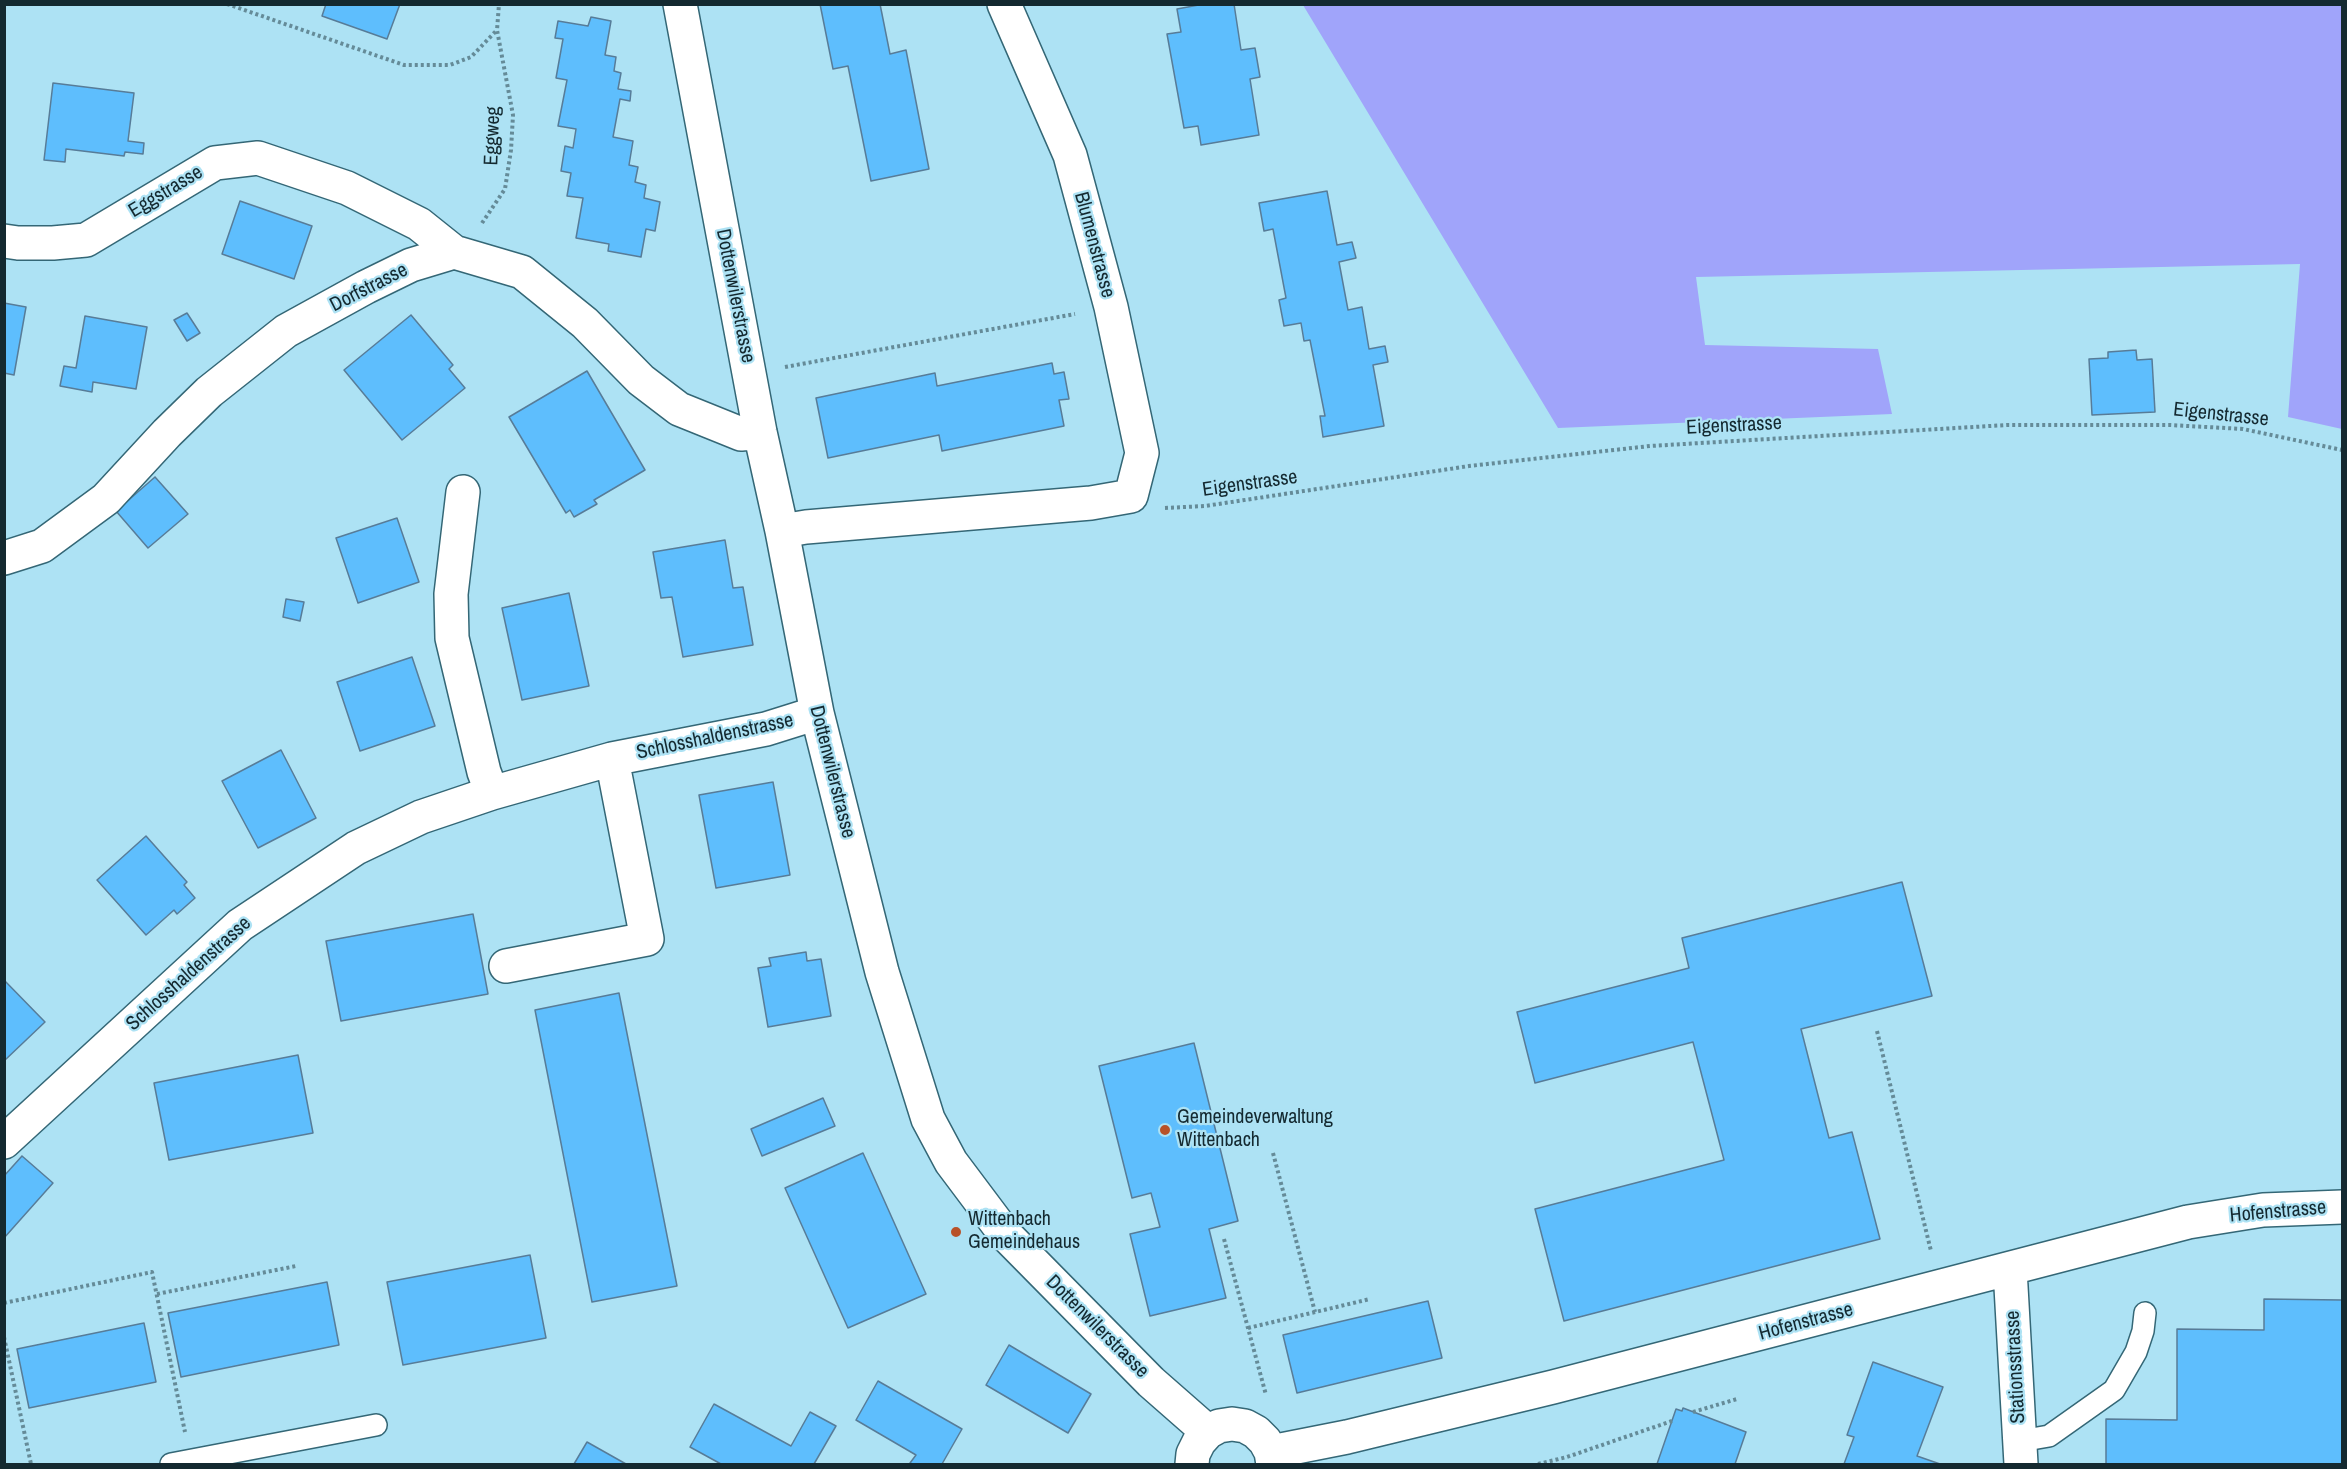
<!DOCTYPE html>
<html>
<head>
<meta charset="utf-8">
<style>
  body { margin:0 }
  #map { position:relative; width:2347px; height:1469px; overflow:hidden; background:#ade2f4; font-family:"Archivo Narrow",sans-serif }
  canvas { display:block }
  .frame { position:absolute; inset:0; border:6px solid #142930; pointer-events:none }
</style>
</head>
<body>
<div id="map">
<canvas width="2347" height="1469"></canvas>
<div class="frame"></div>
</div>
<script>
const g = document.querySelector('canvas').getContext('2d');
g.lineJoin = 'round';
function paint(path, color) {
  g.fillStyle = color;
  g.fill(path, 'evenodd');
}
function toPath(rows) {
  const path = new Path2D();
  for (const r of rows) {
    path.moveTo(r[0], r[1]);
    for (let i = 2; i < r.length; i += 2) path.lineTo(r[i], r[i + 1]);
  }
  return path;
}
function stroke(path, color, width, dash) {
  g.strokeStyle = color;
  g.lineWidth = width;
  g.lineCap = dash ? 'butt' : 'round';
  g.setLineDash(dash || []);
  g.stroke(path);
}
function label(font, color, halo, rows, align = 'center') {
  g.font = font + ' "Archivo Narrow",sans-serif';
  g.lineWidth = 4.5;
  g.setLineDash([]);
  g.textBaseline = 'middle';
  g.strokeStyle = halo;
  g.fillStyle = color;
  for (const [text, x, y, turn = 0] of rows) {
    g.save();
    g.translate(x, y);
    g.rotate((+turn || 0) * Math.PI / 180);
    g.textAlign = isNaN(turn) ? turn : align;
    if (halo) g.strokeText(text, 0, 0);
    g.fillText(text, 0, 0);
    g.restore();
  }
}
const green = toPath([
  [1303,5,2342,5,2342,429,2288,417,2300,264,1696,277,1705,345,1878,349,1892,414,1558,428]
]);
const building = toPath([
  [326,4,400,4,387,39,322,16,326,4],
  [820,4,880,4,890,54,906,50,929,169,871,181,848,66,833,69,820,4],
  [1204,4,1234,4,1241,50,1255,48,1260,77,1250,79,1259,135,1201,145,1198,126,1184,128,1167,34,1181,32,1177,9,1204,4],
  [591,17,611,21,605,55,616,57,614,71,621,73,618,89,631,91,630,101,620,99,613,137,633,141,629,165,638,167,635,182,646,185,644,198,660,202,655,231,646,229,641,257,608,251,609,244,576,238,583,198,567,196,571,173,561,171,565,146,573,148,576,129,558,126,567,80,556,78,563,39,555,38,558,21,588,26,591,17],
  [53,83,134,93,128,141,144,143,143,154,125,152,124,156,66,149,65,162,44,160,53,83],
  [1327,191,1337,245,1352,242,1356,258,1339,262,1348,310,1362,307,1369,349,1385,346,1388,362,1373,365,1384,426,1323,437,1320,416,1325,416,1310,340,1304,341,1301,323,1284,326,1279,300,1286,298,1273,229,1264,231,1259,203,1327,191],
  [240,201,312,226,294,279,222,254,240,201],
  [4,303,26,307,14,375,4,373,4,303],
  [187,313,200,333,187,341,174,320,187,313],
  [411,315,453,365,449,369,465,388,402,440,344,370,411,315],
  [85,316,147,327,136,389,93,382,92,392,60,386,64,366,76,368,85,316],
  [2136,350,2137,360,2152,359,2155,412,2092,415,2089,359,2108,358,2108,352,2136,350],
  [1052,363,1054,374,1064,372,1069,399,1059,400,1064,426,942,451,939,435,828,458,816,398,935,373,937,386,1052,363],
  [587,371,645,470,594,500,597,504,574,517,570,510,566,513,509,417,587,371],
  [155,477,188,514,148,548,116,511,155,477],
  [397,518,419,582,358,603,336,538,397,518],
  [725,540,733,588,743,587,753,645,683,657,672,597,661,598,653,552,725,540],
  [569,593,589,686,522,700,502,608,569,593],
  [286,599,304,602,300,621,283,617,286,599],
  [412,657,435,726,360,751,337,682,412,657],
  [281,750,316,818,258,848,222,781,281,750],
  [773,782,790,875,716,888,699,795,773,782],
  [146,836,187,882,184,885,195,898,177,914,174,910,146,935,97,880,146,836],
  [1902,882,1932,996,1801,1029,1829,1138,1852,1132,1880,1239,1564,1321,1535,1209,1724,1160,1693,1042,1535,1083,1517,1012,1689,968,1682,938,1902,882],
  [473,914,488,994,341,1021,326,941,473,914],
  [806,952,807,961,821,959,831,1016,768,1027,758,968,771,966,769,958,806,952],
  [4,980,45,1022,4,1061,4,980],
  [619,993,677,1286,592,1302,535,1010,619,993],
  [1194,1043,1238,1221,1209,1229,1226,1298,1150,1316,1130,1234,1160,1227,1151,1193,1132,1198,1099,1066,1194,1043],
  [298,1055,313,1133,169,1160,154,1083,298,1055],
  [823,1098,835,1126,762,1156,751,1129,823,1098],
  [863,1153,926,1294,848,1328,785,1188,863,1153],
  [22,1156,53,1183,4,1238,4,1176,22,1156],
  [530,1255,546,1338,403,1365,387,1282,530,1255],
  [327,1282,339,1345,181,1377,168,1313,327,1282],
  [2264,1299,2342,1300,2342,1464,2106,1464,2106,1419,2177,1420,2177,1329,2264,1330,2264,1299],
  [1428,1301,1442,1358,1297,1393,1283,1335,1428,1301],
  [144,1323,156,1382,29,1408,17,1349,144,1323],
  [1009,1345,1091,1394,1068,1433,986,1385,1009,1345],
  [1873,1362,1943,1387,1917,1456,1940,1464,1844,1464,1854,1437,1847,1435,1873,1362],
  [878,1381,962,1429,942,1464,912,1464,910,1463,916,1455,856,1420,878,1381],
  [714,1404,791,1446,810,1412,836,1426,814,1464,721,1464,690,1447,714,1404],
  [1683,1408,1746,1432,1735,1464,1657,1464,1676,1409,1682,1411,1683,1408],
  [587,1442,626,1464,574,1464,587,1442]
]);
const path = toPath([
  [227,4,404,65,450,65,471,57,497,30],
  [482,223,505,189,511,150,513,115,497,30,499,4],
  [785,367,1075,314],
  [1165,508,1205,506,1469,466,1650,446,2007,425,2170,425,2243,429,2342,450],
  [1877,1031,1931,1251],
  [1273,1153,1315,1312],
  [1224,1239,1266,1395],
  [157,1294,296,1266],
  [4,1303,152,1272,185,1432],
  [1248,1328,1370,1299],
  [4,1337,31,1464],
  [1693,1412,1737,1399],
  [1538,1464,1567,1457,1672,1421]
]);
const service = toPath([
  [2020,1441,2049,1436,2114,1390,2136,1352,2143,1331,2145,1313],
  [171,1464,376,1425]
]);
const minor = toPath([
  [680,4,760,432,782,531,817,713,882,972,928,1119,951,1162,1005,1234,1151,1382,1208,1432],
  [4,241,18,243,53,243,86,240,215,163,258,158,347,188,419,224,454,252],
  [463,492,451,594,452,638,484,772,492,793],
  [782,531,806,527,1091,503,1131,496,1142,453,1111,307,1070,155,1004,4],
  [4,558,42,546,106,499,167,433,209,392,286,331,366,287,411,265,454,252,522,272,585,323,641,380,679,409,741,434,760,432],
  [506,966,647,939,612,759],
  [4,1142,240,925,356,848,421,817,492,793,612,759,766,729,817,713],
  [2010,1269,2021,1464],
  [1271,1452,1347,1437,1553,1387,2188,1222,2263,1210,2342,1207],
  [1192,1464,1193,1454,1199,1442,1208,1432,1219,1426,1232,1424,1245,1426,1256,1432,1265,1441,1271,1452,1273,1464]
]);
const markers = [
  [1165,1130,6,"#b85128"],
  [956,1232,6,"#b85128"]
];
const streetNames = [
  ["Eggweg",493,136,-88],
  ["Eggstrasse",166,192,-31],
  ["Blumenstrasse",1094,245,75],
  ["Dorfstrasse",369,288,-27],
  ["Dottenwilerstrasse",735,296,79],
  ["Eigenstrasse",2221,415,6],
  ["Eigenstrasse",1734,426,-3],
  ["Eigenstrasse",1250,484,-8],
  ["Schlosshaldenstrasse",715,737,-12],
  ["Dottenwilerstrasse",832,772,76],
  ["Schlosshaldenstrasse",189,974,-42],
  ["Hofenstrasse",2278,1212,-5],
  ["Hofenstrasse",1806,1322,-15],
  ["Dottenwilerstrasse",1097,1327,45],
  ["Stationsstrasse",2016,1367,-93]
];
const poiNames = [
  ["Gemeindeverwaltung",1177,1118],
  ["Wittenbach",1177,1141],
  ["Wittenbach",968,1220],
  ["Gemeindehaus",968,1243]
];
paint(green, '#a0a4fa');
paint(building, '#5ebefd');
stroke(building, '#577c98', 1.5);
stroke(service, '#346776', 24);
stroke(minor, '#346776', 36);
stroke(path, '#658b98', 4, [3, 3]);
stroke(service, '#fff', 21);
stroke(minor, '#fff', 33);
for (const [x, y, r, color] of markers) {
  const dot = new Path2D();
  dot.arc(x, y, r, 0, 2 * Math.PI);
  g.fillStyle = color;
  g.fill(dot);
  stroke(dot, '#ade2f4', 2);
}
label('20px', '#142930', '#ade2f4', streetNames);
label('20px', '#142930', '#ade2f4', poiNames, 'left');
</script>
</body>
</html>
